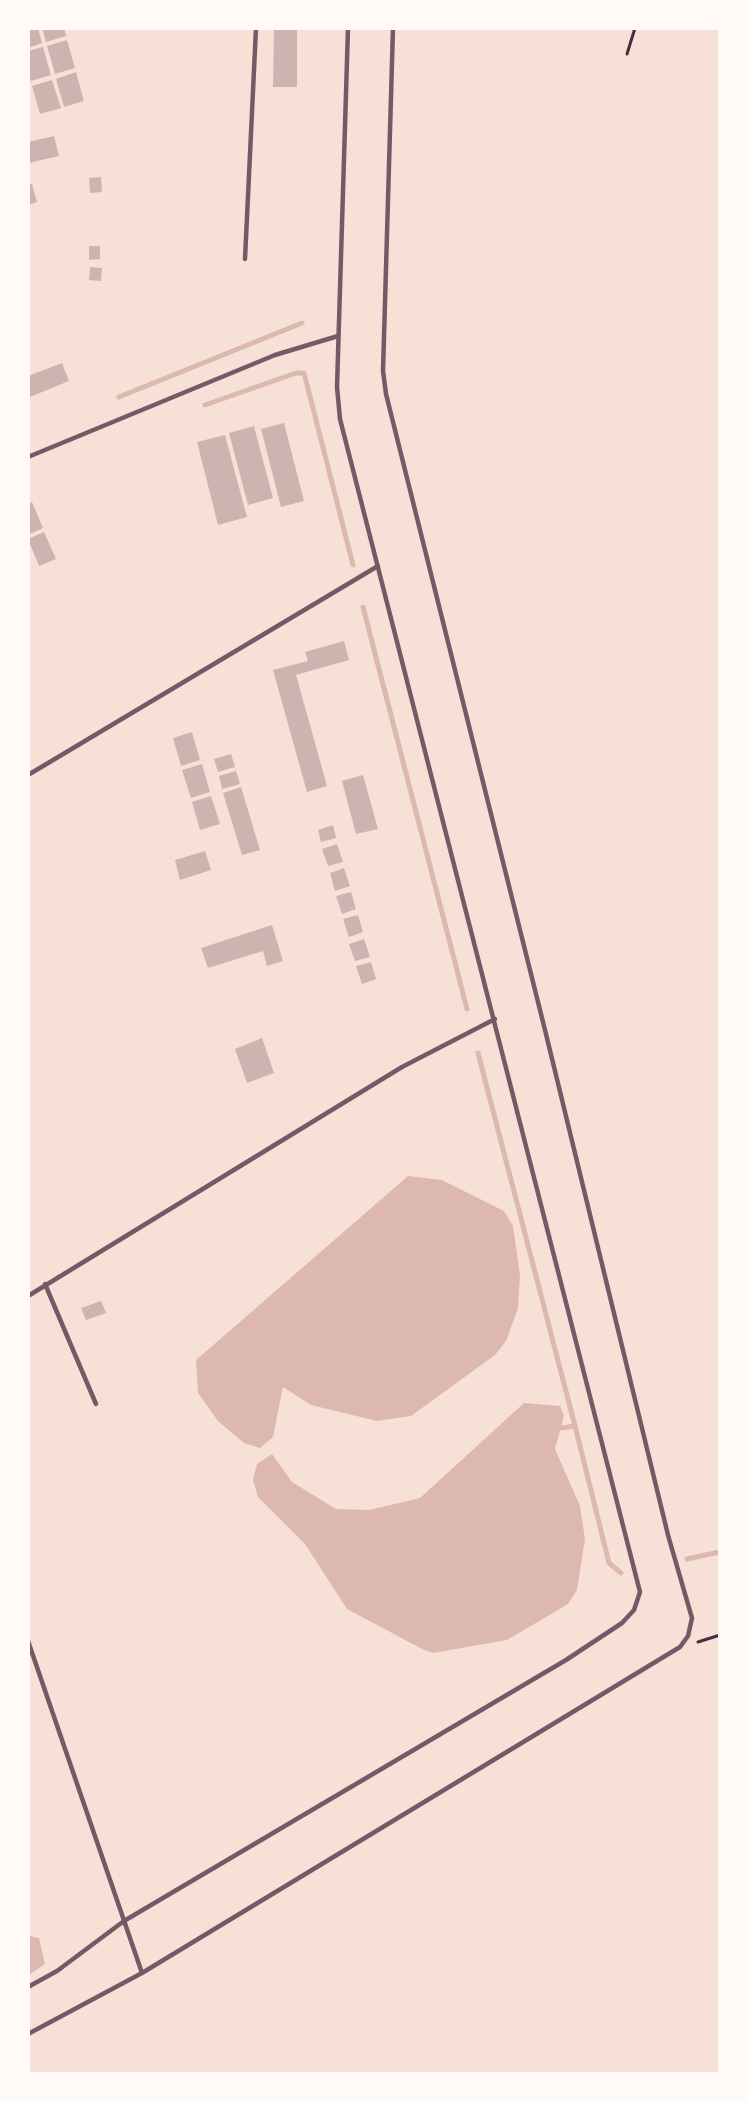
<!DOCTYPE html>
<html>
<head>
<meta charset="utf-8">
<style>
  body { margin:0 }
  #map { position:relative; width:748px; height:2102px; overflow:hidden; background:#f7e1d7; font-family:"Asap Condensed",sans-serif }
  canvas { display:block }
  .frame { position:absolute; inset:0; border:30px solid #fffaf5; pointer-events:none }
</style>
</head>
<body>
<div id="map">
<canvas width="748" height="2102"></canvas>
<div class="frame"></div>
</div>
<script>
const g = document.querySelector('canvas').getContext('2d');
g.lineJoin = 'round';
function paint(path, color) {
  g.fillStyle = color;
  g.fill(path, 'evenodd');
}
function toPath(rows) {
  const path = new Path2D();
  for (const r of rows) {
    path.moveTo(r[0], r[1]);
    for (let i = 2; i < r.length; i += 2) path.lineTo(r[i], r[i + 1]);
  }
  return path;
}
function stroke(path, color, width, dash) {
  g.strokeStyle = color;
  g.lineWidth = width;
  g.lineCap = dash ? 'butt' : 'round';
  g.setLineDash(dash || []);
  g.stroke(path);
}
const water = toPath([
  [408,1176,442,1180,504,1211,513,1226,520,1275,518,1308,506,1341,495,1355,411,1416,377,1421,311,1405,283,1387,273,1437,260,1448,244,1443,218,1421,198,1393,196,1360],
  [524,1403,560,1406,564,1416,555,1449,580,1506,585,1539,577,1590,568,1604,507,1640,433,1653,422,1649,347,1609,305,1544,258,1497,253,1480,257,1464,272,1454,292,1482,336,1509,369,1510,420,1498],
  [29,1936,39,1938,45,1964,29,1975]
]);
const stream = toPath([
  [119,397,302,323],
  [205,405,296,373,304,373,353,565],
  [363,607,467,1009],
  [478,1053,575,1426,609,1563,621,1573],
  [561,1428,575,1426],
  [687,1559,720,1552]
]);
const building = toPath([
  [28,28,38,28,42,43,28,48],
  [42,28,64,28,66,36,46,42],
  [274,28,297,28,297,87,273,87],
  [67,40,75,68,55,74,47,46],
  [43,47,51,75,31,81,28,73,28,51],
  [76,72,84,101,64,107,56,79],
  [52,80,61,108,40,114,32,86],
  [54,136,59,156,28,163,28,142],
  [101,177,102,192,90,193,89,178],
  [32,184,37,202,28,205,28,185],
  [89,246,100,246,100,259,89,260],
  [90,267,102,268,101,281,89,280],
  [62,363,69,381,30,397,28,376],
  [284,423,304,501,281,507,261,429],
  [254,426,273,498,248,505,229,433],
  [225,435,247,517,218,525,197,442],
  [32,502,43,528,28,535,28,504],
  [44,532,56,559,39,566,28,539],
  [344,641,349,660,296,675,327,786,307,792,273,670,308,661,305,652],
  [192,732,200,760,181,766,173,738],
  [231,754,235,767,218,772,214,759],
  [202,764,210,792,191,798,182,770],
  [236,771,240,784,222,789,219,776],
  [363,775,378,829,356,834,342,781],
  [241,787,260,850,242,855,223,793],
  [211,796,220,824,200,830,192,802],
  [333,825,336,838,321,842,318,830],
  [337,844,343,862,328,866,322,849],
  [205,851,211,870,180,880,175,860],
  [344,868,350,886,335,891,330,873],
  [351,892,356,909,342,914,336,896],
  [358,915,363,932,349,937,343,919],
  [272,925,283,961,267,966,263,951,208,968,201,948],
  [364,939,370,957,355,961,349,944],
  [371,962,376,979,362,984,356,966],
  [262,1038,274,1073,247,1083,235,1049],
  [101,1301,106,1313,86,1320,81,1308]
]);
const path = toPath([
  [627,54,635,28],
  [698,1642,720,1635]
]);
const service = toPath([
  [245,259,256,28],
  [28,457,275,355,338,336],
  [28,775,378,566],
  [45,1284,96,1404],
  [28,1296,402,1067,495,1019],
  [28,1641,142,1973],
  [28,1987,57,1971,124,1921,566,1660,622,1623,634,1610,640,1592,340,419,337,387,348,28],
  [28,2034,142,1973,680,1647,688,1636,692,1618,668,1535,545,1030,386,394,383,371,393,28]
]);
paint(water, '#dcb8b0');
stroke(stream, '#dcb8b0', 5);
paint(building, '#ccb4b1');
stroke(path, '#4a2c40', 3);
stroke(service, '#755966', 4.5);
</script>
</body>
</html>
